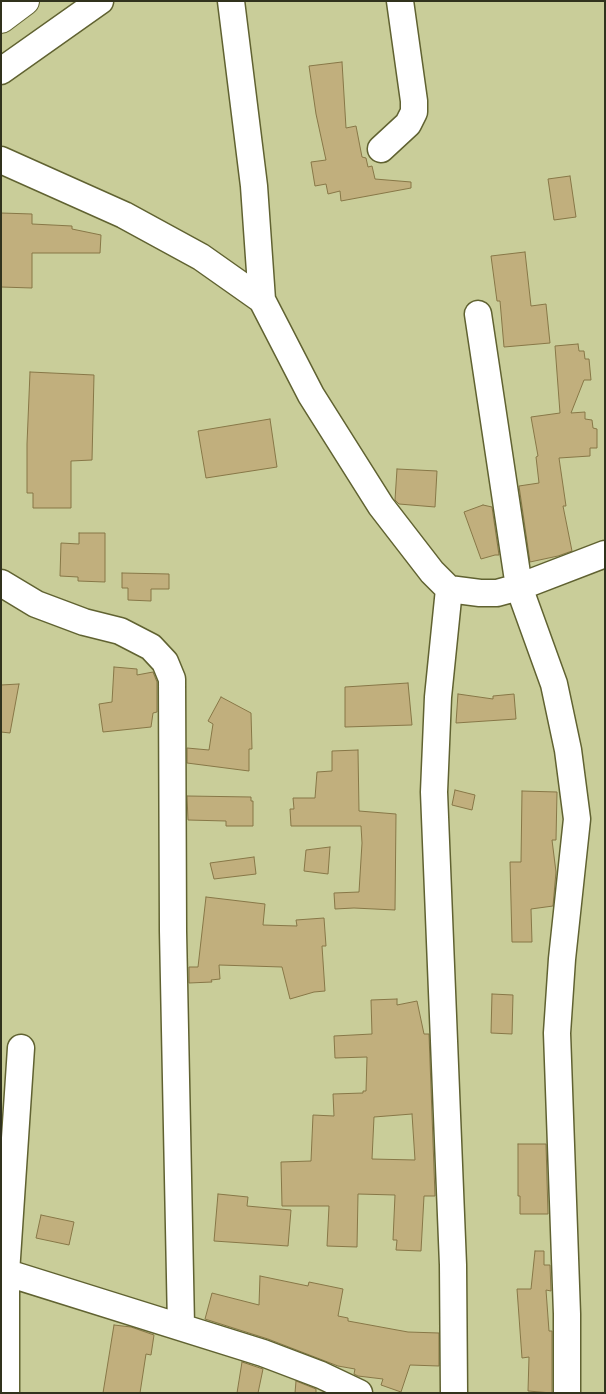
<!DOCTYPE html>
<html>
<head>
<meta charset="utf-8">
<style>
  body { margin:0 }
  #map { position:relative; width:606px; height:1394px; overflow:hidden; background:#c9cd99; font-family:"Sofia Sans Condensed",sans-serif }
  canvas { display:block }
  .frame { position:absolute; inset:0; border:2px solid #31321d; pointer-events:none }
</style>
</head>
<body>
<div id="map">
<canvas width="606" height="1394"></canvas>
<div class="frame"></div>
</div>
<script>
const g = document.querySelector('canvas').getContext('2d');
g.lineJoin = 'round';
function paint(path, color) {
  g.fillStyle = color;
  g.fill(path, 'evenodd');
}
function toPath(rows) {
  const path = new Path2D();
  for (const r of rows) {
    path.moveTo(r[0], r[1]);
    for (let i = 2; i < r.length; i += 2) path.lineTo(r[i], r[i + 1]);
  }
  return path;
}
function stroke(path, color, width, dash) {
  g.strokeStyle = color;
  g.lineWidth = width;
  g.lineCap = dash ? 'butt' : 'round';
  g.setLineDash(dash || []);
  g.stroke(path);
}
const building = toPath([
  [342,62,346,128,356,126,362,157,366,158,368,167,372,166,375,179,411,182,411,188,341,201,340,191,328,194,326,184,315,186,311,162,326,160,316,114,309,66,342,62],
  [570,176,576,217,554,220,548,179,570,176],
  [1,213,32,214,32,224,72,226,72,229,101,235,100,253,32,253,32,288,1,287,1,213],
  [525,252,531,306,546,304,550,343,504,347,500,301,497,301,491,256,525,252],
  [578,344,579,351,584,351,585,359,589,359,591,380,584,380,571,413,585,412,585,419,592,420,593,428,597,429,597,448,590,448,590,456,559,458,566,506,563,506,572,551,558,556,530,562,519,486,539,483,536,457,538,456,531,417,560,413,555,346,578,344],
  [30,372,94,375,92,460,71,461,71,508,33,508,33,493,27,493,27,444,30,372],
  [270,419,277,467,206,478,198,431,270,419],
  [397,469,437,471,435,507,399,504,395,500,397,469],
  [483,505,492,507,499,555,495,555,481,559,464,512,483,505],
  [79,533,105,533,105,582,78,581,78,577,60,576,61,543,79,544,79,533],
  [122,573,169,574,169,589,151,589,151,601,128,600,128,588,122,588,122,573],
  [114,667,137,669,137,675,153,672,157,682,157,712,153,713,151,727,103,732,99,704,112,702,114,667],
  [408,683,412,725,345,727,345,687,408,683],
  [19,684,10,733,1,732,1,685,19,684],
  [458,694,493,699,493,696,514,694,516,719,456,723,458,694],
  [221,697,251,713,252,749,249,749,249,771,187,763,187,748,209,750,213,724,208,721,221,697],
  [358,750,359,811,396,814,395,910,354,908,335,909,334,893,359,892,362,843,361,826,291,826,290,809,294,809,293,798,315,798,317,772,332,771,332,751,358,750],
  [455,790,475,795,472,810,452,805,455,790],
  [522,791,557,792,556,840,552,840,556,872,553,906,531,909,532,942,512,942,510,862,521,862,522,791],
  [187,796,251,797,251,801,253,801,253,826,226,826,226,821,188,820,187,796],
  [330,847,328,874,304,871,306,850,330,847],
  [254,857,256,874,214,879,210,863,254,857],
  [206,897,265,904,263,925,297,926,296,920,324,918,326,946,322,946,325,991,314,992,290,999,282,967,219,965,220,979,211,980,212,982,189,983,189,967,198,967,206,897],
  [492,994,513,995,512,1034,491,1033,492,994],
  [397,999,397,1005,417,1001,424,1034,429,1034,435,1196,424,1196,421,1251,396,1250,397,1240,393,1240,395,1195,358,1194,357,1247,327,1246,329,1206,282,1206,281,1162,311,1161,313,1115,334,1116,333,1094,363,1093,363,1091,366,1091,367,1057,335,1058,334,1036,372,1034,371,1000,397,999],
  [412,1114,415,1160,372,1159,374,1117,412,1114],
  [518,1144,546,1144,548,1214,520,1214,520,1196,518,1196,518,1144],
  [218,1194,248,1197,247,1206,291,1210,288,1246,214,1241,218,1194],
  [41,1215,74,1222,69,1245,36,1238,41,1215],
  [535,1251,544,1251,544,1265,550,1265,551,1291,546,1290,549,1331,552,1331,552,1393,528,1391,529,1357,522,1358,517,1289,531,1289,535,1251],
  [260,1276,308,1286,309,1282,343,1289,338,1316,348,1318,348,1321,408,1332,439,1333,439,1366,410,1365,401,1392,381,1385,383,1379,358,1376,354,1374,355,1369,338,1366,268,1339,205,1319,212,1293,259,1305,260,1276],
  [114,1325,131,1327,154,1335,151,1355,146,1354,140,1393,103,1393,114,1325],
  [242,1362,263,1369,258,1393,237,1393,242,1362],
  [296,1381,316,1389,316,1393,295,1393,296,1381]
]);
const minor = toPath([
  [231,1,254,186,262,300],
  [1,71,100,1],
  [381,149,408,124,414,112,414,101,400,1],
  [1,160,124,215,201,257,262,300,311,395,381,506,432,572,449,589,480,593,497,593,519,587,605,554],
  [478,314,519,587,554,684,568,750,577,819,562,959,557,1033,567,1314,567,1393],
  [1,583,36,604,84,622,120,631,151,647,165,662,172,679,173,931,181,1326],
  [449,589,438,697,434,792,453,1265,454,1393],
  [1,1271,263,1353,321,1375,359,1393],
  [6,1393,6,1273,21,1048]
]);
const highway = toPath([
  [1,19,25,1]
]);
paint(building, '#c1af7d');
stroke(building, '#877747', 1);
stroke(minor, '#606231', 29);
stroke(highway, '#606231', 30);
stroke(minor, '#fff', 26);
stroke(highway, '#fff', 28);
</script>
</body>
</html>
